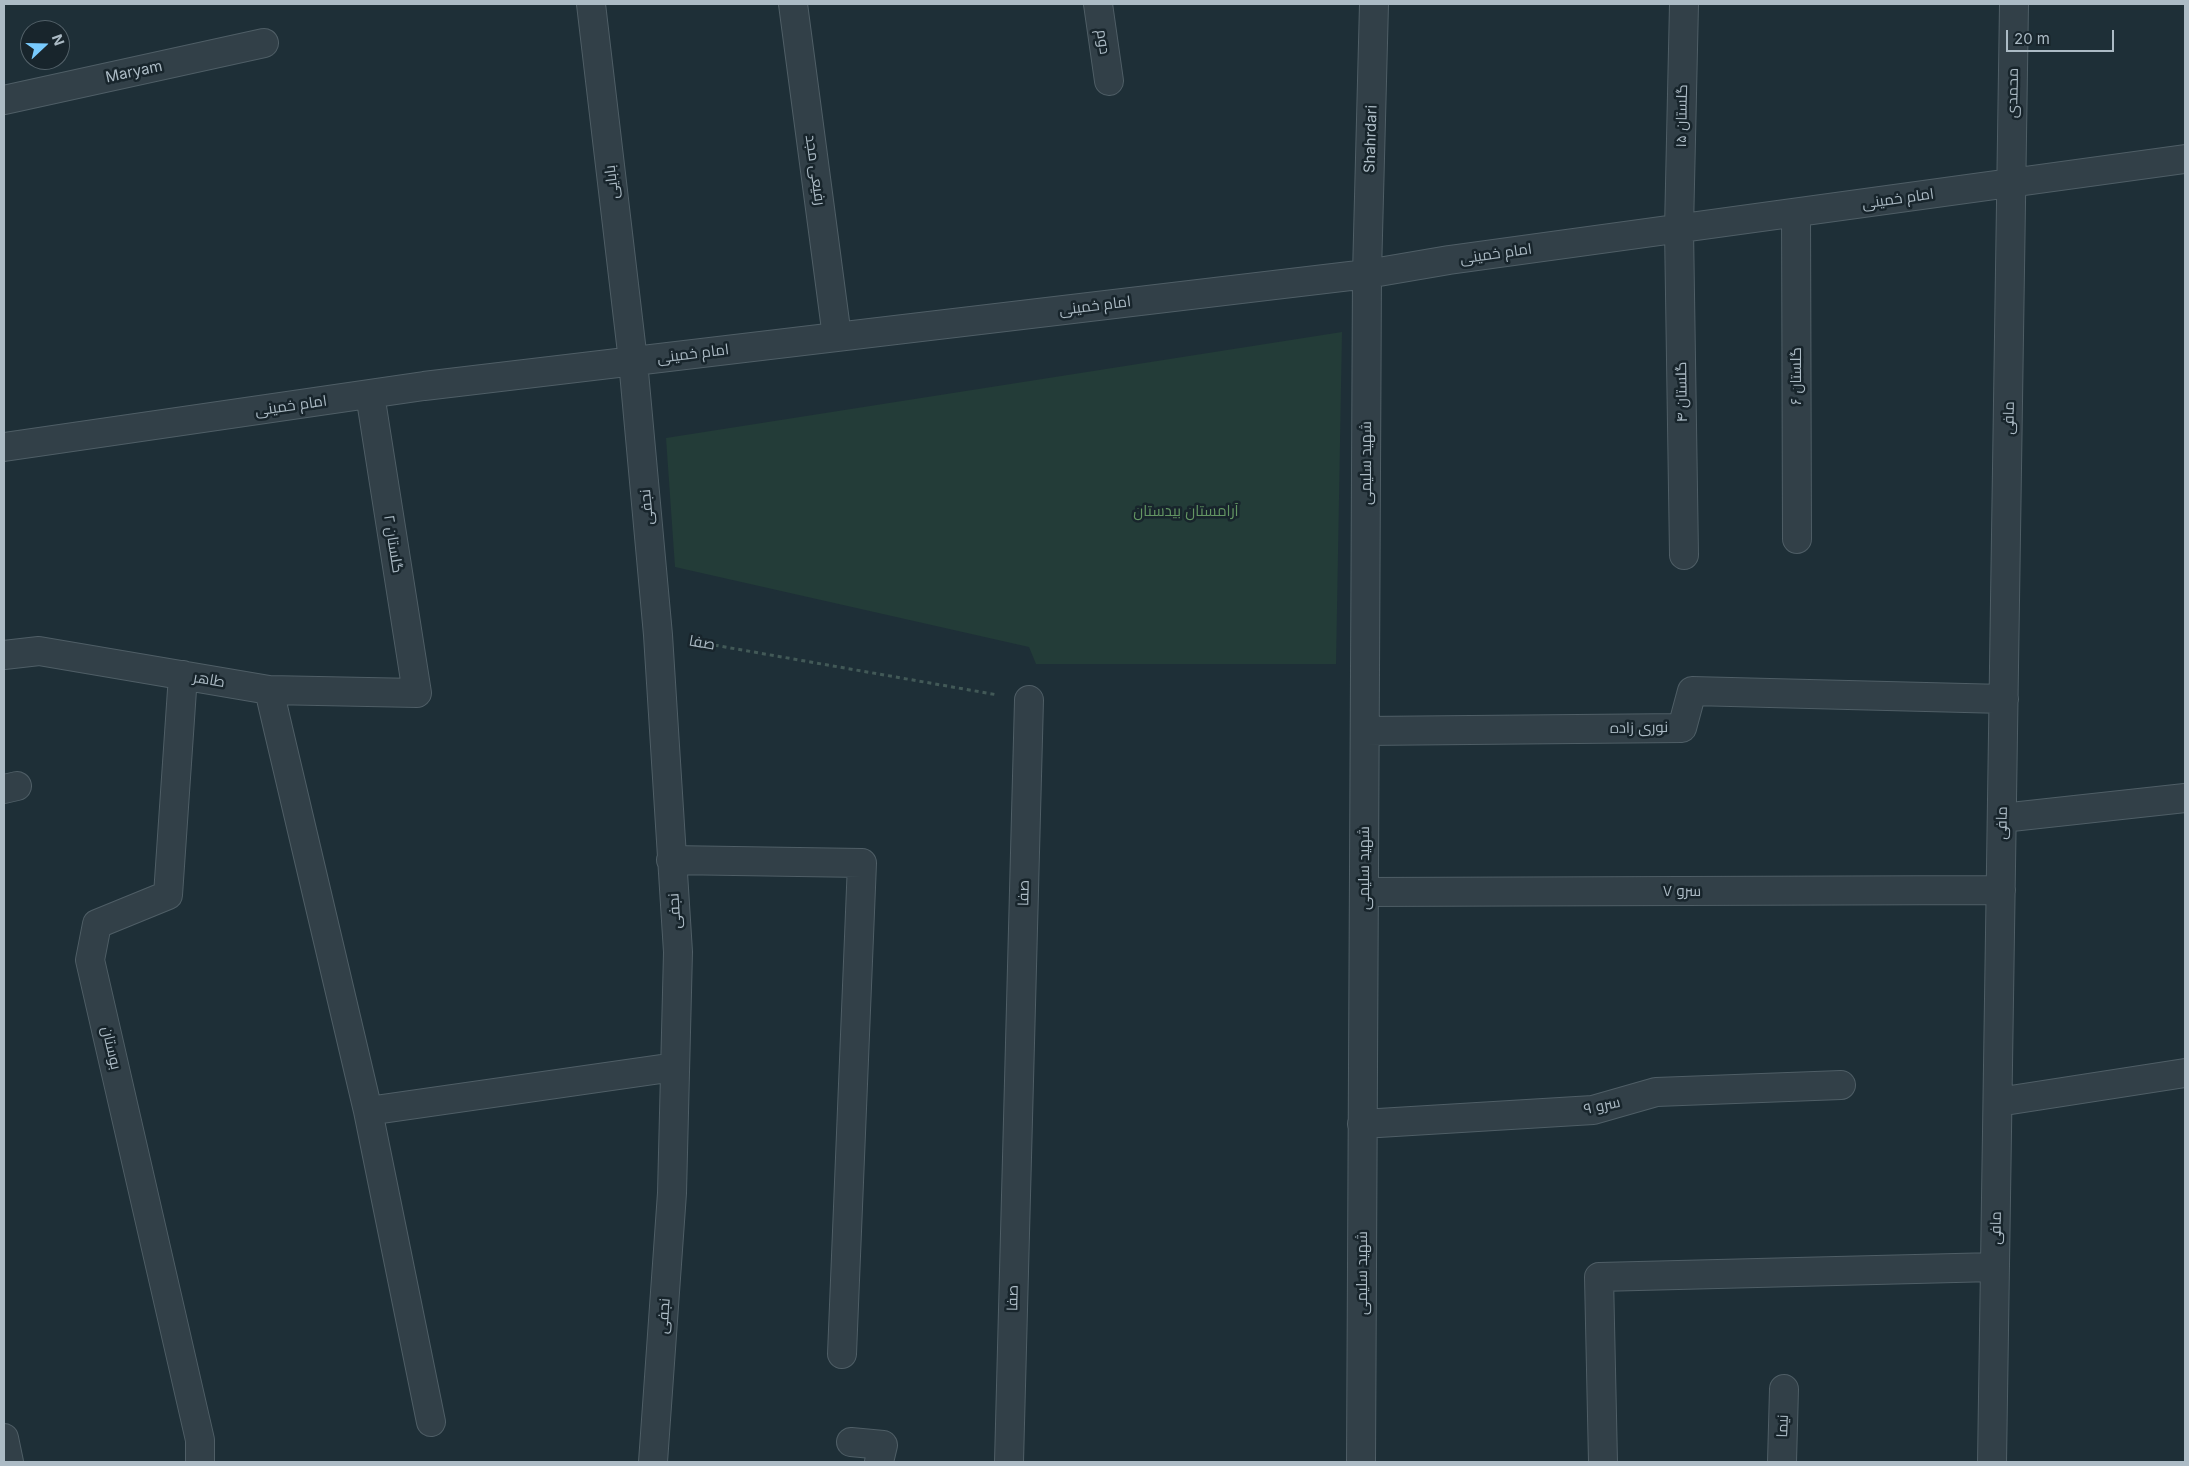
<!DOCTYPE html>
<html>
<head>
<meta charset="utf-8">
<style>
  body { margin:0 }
  #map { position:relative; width:2189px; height:1466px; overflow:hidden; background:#1e2f37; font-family:Inter,sans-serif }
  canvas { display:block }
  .frame { position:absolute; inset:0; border:5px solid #acbbc5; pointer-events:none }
  .north { position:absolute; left:20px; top:20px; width:50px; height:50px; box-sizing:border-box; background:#18252c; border:1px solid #536169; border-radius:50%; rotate:69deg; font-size:14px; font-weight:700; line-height:20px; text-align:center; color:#acbbc5 }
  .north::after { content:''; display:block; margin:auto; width:18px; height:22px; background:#78cafd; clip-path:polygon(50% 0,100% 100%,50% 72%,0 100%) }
  .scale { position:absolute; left:2006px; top:30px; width:108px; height:22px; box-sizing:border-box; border:2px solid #acbbc5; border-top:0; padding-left:6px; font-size:15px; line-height:18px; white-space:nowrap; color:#acbbc5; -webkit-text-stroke:4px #18252c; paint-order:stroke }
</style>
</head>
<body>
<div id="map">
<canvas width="2189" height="1466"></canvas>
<div class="frame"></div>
<div class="north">N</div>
<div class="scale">20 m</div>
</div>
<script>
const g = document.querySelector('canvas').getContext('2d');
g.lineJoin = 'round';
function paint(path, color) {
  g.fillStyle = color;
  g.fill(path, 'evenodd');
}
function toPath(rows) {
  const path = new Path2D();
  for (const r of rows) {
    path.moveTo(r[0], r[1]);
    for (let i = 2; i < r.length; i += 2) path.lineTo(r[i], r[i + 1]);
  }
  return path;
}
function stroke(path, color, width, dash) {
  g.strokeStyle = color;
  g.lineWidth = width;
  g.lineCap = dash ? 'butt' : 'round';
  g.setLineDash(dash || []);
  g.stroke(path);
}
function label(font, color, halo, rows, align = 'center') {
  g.font = font + ' Inter,Cairo,sans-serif';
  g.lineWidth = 5;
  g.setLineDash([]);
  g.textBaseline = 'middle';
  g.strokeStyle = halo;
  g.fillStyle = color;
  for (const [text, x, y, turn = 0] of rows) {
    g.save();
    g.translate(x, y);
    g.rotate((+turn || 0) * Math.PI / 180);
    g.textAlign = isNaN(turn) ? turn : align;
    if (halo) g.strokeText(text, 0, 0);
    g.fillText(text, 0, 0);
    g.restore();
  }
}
const green = toPath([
  [1342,332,1336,664,1036,664,1029,647,675,567,666,438]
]);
const path = toPath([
  [691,641,998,695]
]);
const minor = toPath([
  [591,4,633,361,658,635,678,952,672,1193,653,1462],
  [793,4,837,337],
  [1098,4,1109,81],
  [4,100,264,43],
  [1796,213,1797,539],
  [4,447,424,386,1367,274,1449,260,2185,159],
  [1684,555,1679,229,1684,4],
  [4,655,39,651,269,690,417,693,370,394],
  [183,675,168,895,97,924,90,960,200,1440,200,1462],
  [269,690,368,1111,431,1422],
  [1365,731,1682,728,1692,691,2004,699],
  [4,789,17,786],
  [2002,818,2185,798],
  [671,860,862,863,842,1354],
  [1364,892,2001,890],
  [1998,1102,2185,1073],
  [368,1111,675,1067],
  [1362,1124,1593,1110,1656,1092,1841,1085],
  [4,1438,9,1462],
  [851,1442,883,1445,879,1462],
  [1009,1462,1029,700],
  [1361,1462,1367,274,1374,4],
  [1603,1462,1599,1277,1995,1267],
  [1782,1462,1784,1389],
  [1992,1462,2014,4]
]);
const streetNames = [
  ["دوم",1103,42,82],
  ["Maryam",134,72,-12],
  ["محمدی",2013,93,-89],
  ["گلستان ۱۵",1682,116,-89],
  ["Shahrdari",1371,139,-88],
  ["رفیعی مجد",815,170,82],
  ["بابایی",612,182,-97],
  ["امام خمینی",1898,199,-8],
  ["امام خمینی",1496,254,-8],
  ["امام خمینی",1095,306,-7],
  ["امام خمینی",693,354,-7],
  ["گلستان ۶",1796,376,-90],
  ["گلستان ۴",1682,392,-91],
  ["امام خمینی",291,406,-8],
  ["مافی",2009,418,-89],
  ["شهید سلیمی",1366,463,-90],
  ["نجفی",647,507,-95],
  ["گلستان ۲",393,544,81],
  ["صفا",702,643,10],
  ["طاهر",209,680,10],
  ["نوری زاده",1639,728,-1],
  ["مافی",2002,823,-89],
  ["شهید سلیمی",1364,868,-90],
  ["سرو ۷",1682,891],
  ["صفا",1024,893,-89],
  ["نجفی",675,911,-94],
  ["بوستان",111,1048,77],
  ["سرو ۹",1602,1106,-12],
  ["مافی",1996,1228,-89],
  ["شهید سلیمی",1362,1273,-90],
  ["صفا",1013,1298,-89],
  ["نجفی",664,1316,-86],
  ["نیما",1783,1426,-88]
];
const parkNames = [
  ["آرامستان بیدستان",1186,511]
];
paint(green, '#233c38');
stroke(minor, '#4f5e66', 30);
stroke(path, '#425957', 3, [4, 4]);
stroke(minor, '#324048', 28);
label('15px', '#acbbc5', '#18252c', streetNames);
label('15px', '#639663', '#18252c', parkNames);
</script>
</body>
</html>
